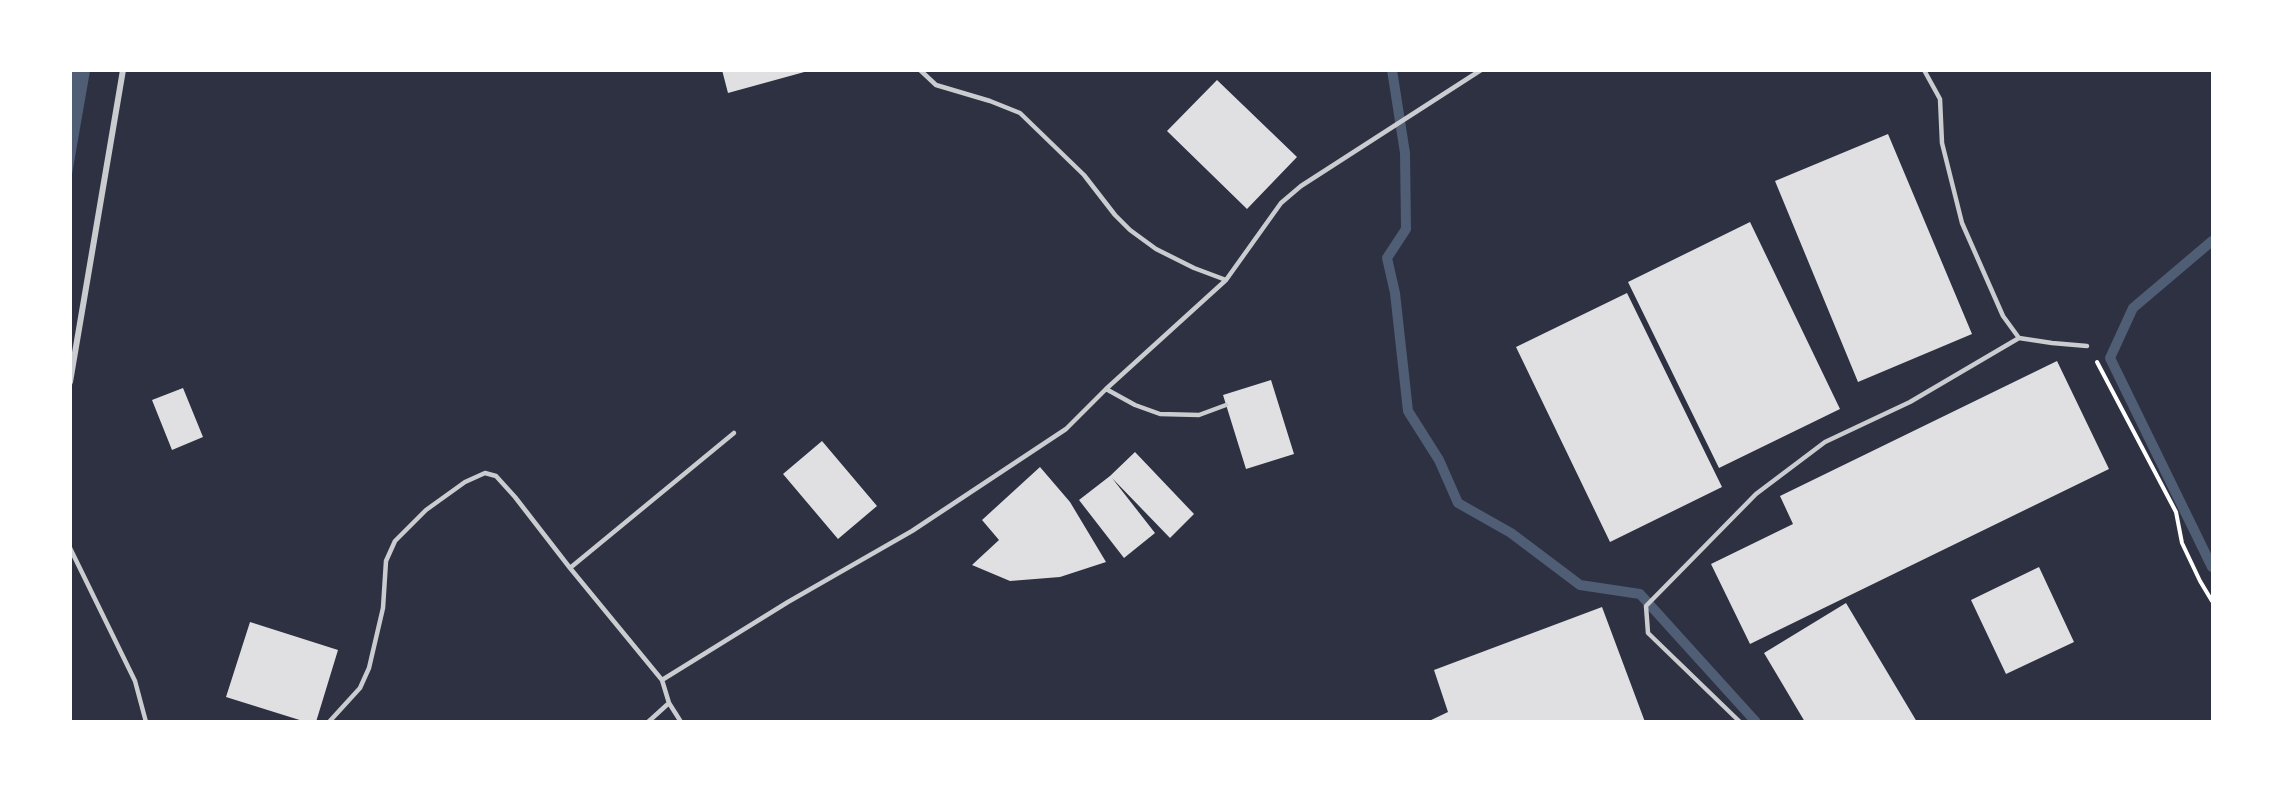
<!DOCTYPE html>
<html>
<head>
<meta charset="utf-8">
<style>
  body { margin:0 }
  #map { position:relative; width:2283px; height:792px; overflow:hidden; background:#2d3142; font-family:"DM Sans",sans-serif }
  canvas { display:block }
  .frame { position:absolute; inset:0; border:72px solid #fff; pointer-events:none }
</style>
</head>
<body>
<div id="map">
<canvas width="2283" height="792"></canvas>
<div class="frame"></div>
</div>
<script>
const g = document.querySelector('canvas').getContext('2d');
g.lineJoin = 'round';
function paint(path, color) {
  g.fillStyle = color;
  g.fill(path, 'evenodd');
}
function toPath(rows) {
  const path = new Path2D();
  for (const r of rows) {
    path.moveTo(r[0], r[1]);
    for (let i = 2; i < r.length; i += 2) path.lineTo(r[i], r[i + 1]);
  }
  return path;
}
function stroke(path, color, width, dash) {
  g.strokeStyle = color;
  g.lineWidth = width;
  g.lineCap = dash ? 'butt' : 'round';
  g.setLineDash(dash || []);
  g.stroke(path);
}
const water = toPath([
  [71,70,90,71,71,180,70,71]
]);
const stream = toPath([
  [1392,70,1405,153,1406,229,1387,258,1395,293,1408,411,1439,460,1458,503,1511,533,1580,585,1640,594,1756,722],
  [2212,241,2133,308,2110,358,2212,567]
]);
const building = toPath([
  [722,70,808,70,808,71,728,93],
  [1217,80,1297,157,1247,209,1167,131],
  [1888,134,1972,334,1858,382,1775,181],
  [1750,222,1840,409,1719,468,1628,282],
  [1627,293,1722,487,1610,542,1516,347],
  [2057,361,2109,469,1750,644,1711,564,1793,524,1780,496],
  [1271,380,1294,454,1246,469,1223,395],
  [183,388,203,437,172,450,152,400],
  [822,441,877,506,838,539,783,474],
  [1135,452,1194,514,1170,538,1112,478,1155,533,1124,558,1079,500,1110,476],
  [1040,467,1070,502,1106,562,1060,577,1010,581,972,565,999,540,982,520],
  [2039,567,2074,642,2006,674,1971,600],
  [1846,603,1917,722,1805,722,1764,653],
  [1602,607,1645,722,1427,722,1448,712,1434,670],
  [250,622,338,650,316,722,306,722,226,697]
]);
const path = toPath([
  [2097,362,2176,512,2182,543,2200,581,2212,601]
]);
const service = toPath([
  [920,70,936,85,990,101,1020,113,1084,175,1115,215,1130,230,1156,249,1194,268,1226,280],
  [1924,70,1940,99,1942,143,1962,223,2003,316,2019,338,2052,343,2087,346],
  [1106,389,1135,405,1160,414,1199,415,1226,405],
  [70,548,135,681,146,722],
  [570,568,734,433],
  [662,680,788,602,912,531,1066,429,1106,389,1226,280,1281,203,1301,186,1481,70],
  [329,722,360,688,369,668,383,608,386,561,395,541,426,510,465,482,485,473,496,476,515,497,570,568,662,680,669,703,681,722],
  [648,722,669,703],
  [1740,722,1648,633,1646,606,1756,494,1825,442,1910,402,2019,338]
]);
const minor = toPath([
  [70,382,123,70]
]);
paint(water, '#4f5d75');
stroke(stream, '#4f5d75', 10);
paint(building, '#e0e0e3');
stroke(path, '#fff', 4);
stroke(service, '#caccd0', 4.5);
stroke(minor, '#caccd0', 6);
</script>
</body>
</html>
